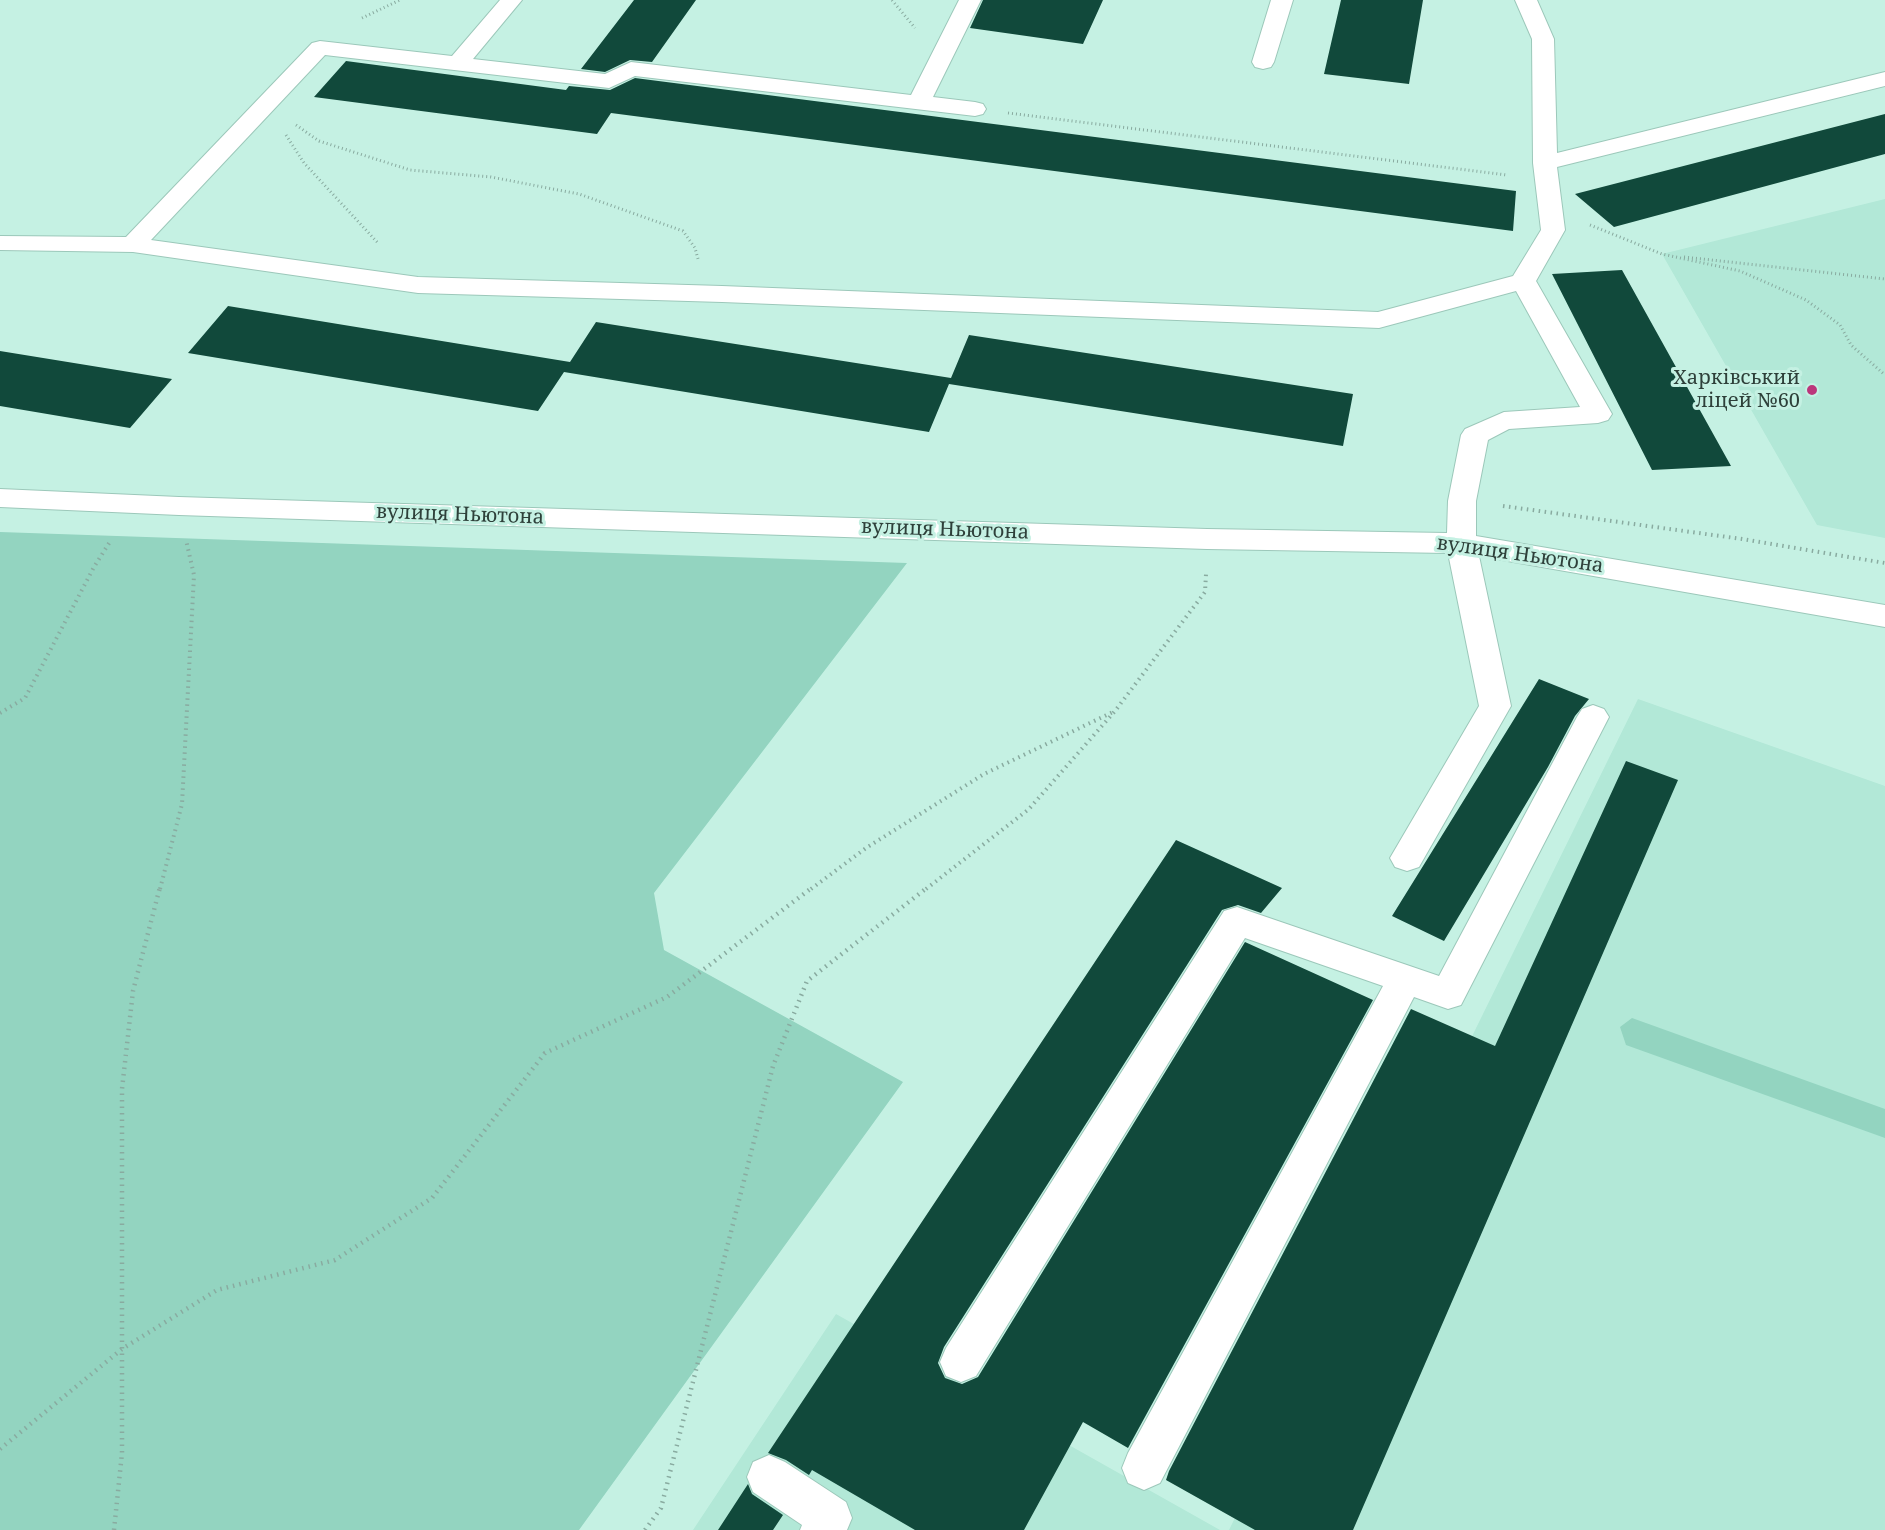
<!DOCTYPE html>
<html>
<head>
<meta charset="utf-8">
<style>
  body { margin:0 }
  canvas { display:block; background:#c5f1e3 }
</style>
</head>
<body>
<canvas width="1885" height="1530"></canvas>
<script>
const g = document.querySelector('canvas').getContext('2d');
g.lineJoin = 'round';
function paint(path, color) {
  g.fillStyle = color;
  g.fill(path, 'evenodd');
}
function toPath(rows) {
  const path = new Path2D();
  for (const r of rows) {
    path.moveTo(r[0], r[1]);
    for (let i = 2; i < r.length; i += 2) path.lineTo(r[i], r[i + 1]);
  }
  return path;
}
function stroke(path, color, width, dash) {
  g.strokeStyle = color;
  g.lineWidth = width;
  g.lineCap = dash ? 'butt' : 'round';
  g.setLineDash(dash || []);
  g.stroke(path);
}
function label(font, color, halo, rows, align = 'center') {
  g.font = font + ' "Noto Serif",serif';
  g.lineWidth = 6;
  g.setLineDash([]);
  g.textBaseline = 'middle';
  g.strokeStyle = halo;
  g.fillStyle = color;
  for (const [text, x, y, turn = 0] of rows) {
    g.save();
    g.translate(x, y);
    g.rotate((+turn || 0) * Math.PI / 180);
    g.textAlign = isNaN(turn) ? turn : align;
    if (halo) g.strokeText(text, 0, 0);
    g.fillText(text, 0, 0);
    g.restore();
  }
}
const built = toPath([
  [1885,199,1885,538,1817,525,1662,254],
  [1638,699,1885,786,1885,1530,1229,1530],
  [836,1314,1220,1530,693,1530]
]);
const green = toPath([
  [0,532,907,563,654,893,664,950,903,1082,579,1530,0,1530],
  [1632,1018,1885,1109,1885,1138,1626,1045,1620,1027]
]);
const building = toPath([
  [634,0,696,0,652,62,630,60,605,72,581,69],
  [983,0,1103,0,1083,44,970,28],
  [1341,0,1423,0,1409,84,1324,74],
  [346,61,566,90,569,86,610,90,635,78,1516,191,1513,231,611,113,597,134,314,97],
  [1885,114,1885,154,1614,227,1575,194],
  [1622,270,1731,466,1652,470,1552,274],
  [228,306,570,362,596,322,951,378,969,335,1353,394,1343,446,949,384,929,432,564,372,538,411,188,353],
  [0,351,117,370,172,379,130,428,0,406],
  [1539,679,1589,699,1575,716,1548,767,1444,941,1392,916],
  [1626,761,1678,780,1353,1530,1255,1530,1166,1480,1169,1471,1411,1009,1495,1046],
  [1176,840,1282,888,1261,913,1238,905,1222,910,944,1347,938,1363,945,1378,962,1384,978,1377,1245,942,1373,1000,1128,1448,1083,1422,1024,1530,915,1530,812,1470,809,1475,786,1460,768,1453],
  [748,1484,752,1494,783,1515,773,1530,718,1530]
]);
const pathFar2 = toPath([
  [892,0,915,28],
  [362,18,400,0],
  [1008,113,1507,175],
  [296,125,319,141,410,170,491,177,579,194,683,231,695,248,698,259],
  [286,135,304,163,378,243],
  [1590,225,1662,254,1740,271,1806,300,1840,325,1851,345,1885,375],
  [1684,257,1885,279]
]);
const pathFar1 = toPath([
  [1503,506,1742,539,1885,563],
  [0,713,25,698,94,567,111,540],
  [160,889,182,804,194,575,186,540],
  [811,889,866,848,984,774,1115,711],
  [926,889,1029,809,1115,711,1205,592,1206,574]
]);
const path = toPath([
  [0,1449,122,1349,217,1290,335,1260,432,1198,545,1053,667,997,813,887],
  [114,1530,122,1453,122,1089,133,991,160,887],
  [645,1530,661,1508,773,1066,807,981,928,887]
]);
const minor = toPath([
  [500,0,522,0,473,59,605,74,631,62,911,95,959,0,981,0,933,97,975,102,983,104,986,109,983,114,975,116,635,76,609,88,325,55,151,240,418,277,722,286,1378,312,1513,276,1541,230,1533,163,1532,39,1515,0,1537,0,1554,39,1557,153,1885,72,1885,86,1557,167,1565,230,1536,281,1612,414,1608,420,1598,423,1509,429,1488,440,1476,501,1476,536,1885,605,1885,627,1479,556,1511,706,1419,867,1407,871,1395,867,1390,858,1479,706,1448,553,1207,549,179,515,0,507,0,489,179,497,1207,529,1447,533,1448,501,1461,435,1465,429,1504,412,1580,407,1516,291,1379,328,722,302,418,293,133,252,0,250,0,236,126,237,312,43,320,41,452,56,500,0],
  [1271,0,1293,0,1274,62,1271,67,1263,69,1255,67,1252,62,1271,0],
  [1593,705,1604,709,1609,717,1461,1005,1448,1009,1414,997,1160,1483,1144,1490,1128,1483,1122,1468,1128,1453,1383,986,1245,938,976,1376,961,1382,946,1376,940,1362,946,1348,1224,911,1237,907,1439,976,1577,717,1582,709,1593,705],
  [769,1455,785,1462,846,1502,852,1518,847,1530,800,1530,802,1525,753,1492,747,1477,753,1462,769,1455]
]);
const markers = [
  [1812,390,6,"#bb367b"]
];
const poiNames = [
  ["Харківський",1800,378],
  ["ліцей №60",1800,401]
];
const streetNames = [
  ["вулиця Ньютона",460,515,2],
  ["вулиця Ньютона",945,530,2],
  ["вулиця Ньютона",1520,555,8]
];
paint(built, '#b2e8d7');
paint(green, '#93d4c0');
paint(building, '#11493b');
stroke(minor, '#9cc8ba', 2);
stroke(pathFar2, '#89aba0', 3, [1, 3]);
stroke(pathFar1, '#89aba0', 4, [1.5, 4.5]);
stroke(path, '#89aba0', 4.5, [1.5, 5]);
paint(minor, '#fff');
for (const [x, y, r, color] of markers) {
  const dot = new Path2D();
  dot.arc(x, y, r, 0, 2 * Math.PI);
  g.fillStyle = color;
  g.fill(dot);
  stroke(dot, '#c5f1e3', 2);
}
label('20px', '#2e403a', '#c5f1e3', poiNames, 'right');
label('20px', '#2e403a', '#c5f1e3', streetNames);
</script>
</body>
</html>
